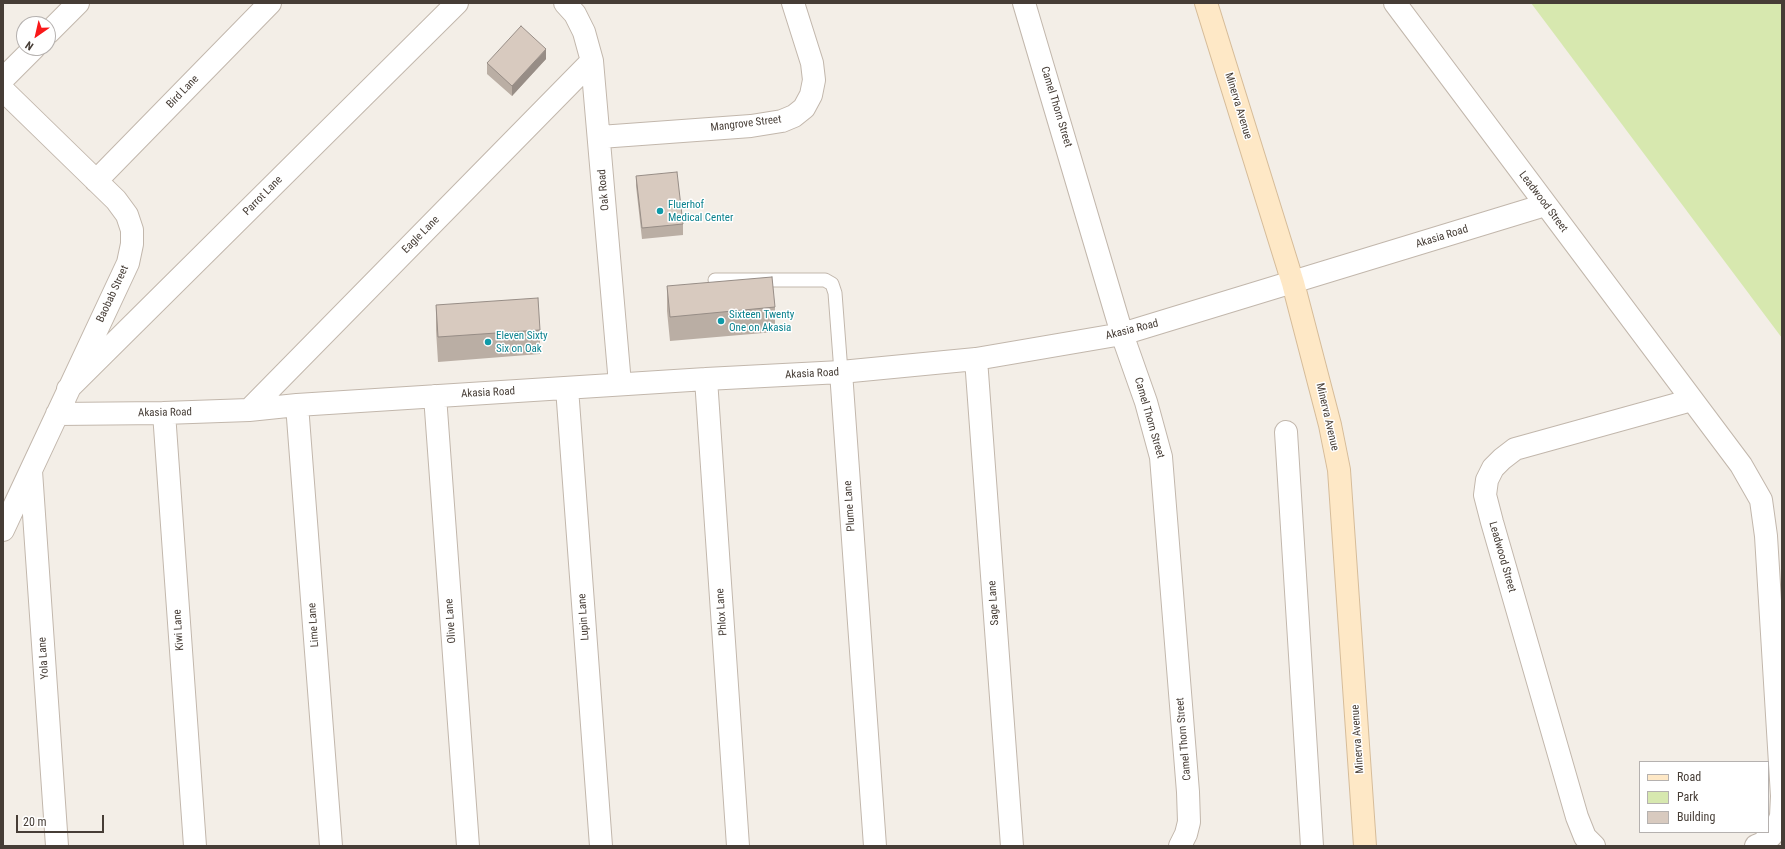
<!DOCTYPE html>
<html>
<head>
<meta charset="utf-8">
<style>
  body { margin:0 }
  #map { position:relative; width:1785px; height:849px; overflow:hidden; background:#f3eee7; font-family:"Roboto Condensed",sans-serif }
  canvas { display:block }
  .frame { position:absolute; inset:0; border:4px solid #463d36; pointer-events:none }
  .legend { position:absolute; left:1639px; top:761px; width:130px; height:72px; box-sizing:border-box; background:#fff; border:1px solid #b5b1af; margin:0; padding:5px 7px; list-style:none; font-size:12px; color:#463d36 }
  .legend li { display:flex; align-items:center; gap:8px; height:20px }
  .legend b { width:20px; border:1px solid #b5b1af }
  .north { position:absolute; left:16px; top:16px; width:40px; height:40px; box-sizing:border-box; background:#fff; border:1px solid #b5b1af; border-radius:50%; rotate:214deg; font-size:11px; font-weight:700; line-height:16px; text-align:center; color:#463d36 }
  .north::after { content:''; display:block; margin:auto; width:14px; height:18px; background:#f91819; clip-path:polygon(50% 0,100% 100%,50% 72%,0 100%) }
  .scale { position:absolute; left:16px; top:815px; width:88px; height:18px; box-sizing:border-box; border:2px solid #463d36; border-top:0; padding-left:5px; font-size:12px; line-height:14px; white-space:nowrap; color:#463d36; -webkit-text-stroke:3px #fff; paint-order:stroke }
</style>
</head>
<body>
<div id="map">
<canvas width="1785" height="849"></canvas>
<div class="frame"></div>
<ul class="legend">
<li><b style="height:5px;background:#fee8c6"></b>Road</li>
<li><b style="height:11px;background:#d7e8af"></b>Park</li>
<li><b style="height:11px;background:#d8cabf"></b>Building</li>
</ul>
<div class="north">N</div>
<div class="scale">20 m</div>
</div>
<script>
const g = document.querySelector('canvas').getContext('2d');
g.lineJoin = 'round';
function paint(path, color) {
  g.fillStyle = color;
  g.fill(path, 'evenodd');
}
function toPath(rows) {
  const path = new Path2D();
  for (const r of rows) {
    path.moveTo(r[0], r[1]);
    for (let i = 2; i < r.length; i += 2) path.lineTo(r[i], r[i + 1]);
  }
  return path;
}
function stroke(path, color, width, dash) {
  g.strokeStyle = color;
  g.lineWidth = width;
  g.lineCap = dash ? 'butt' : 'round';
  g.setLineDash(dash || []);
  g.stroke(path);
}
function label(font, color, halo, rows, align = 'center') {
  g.font = font + ' "Roboto Condensed",sans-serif';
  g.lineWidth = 3;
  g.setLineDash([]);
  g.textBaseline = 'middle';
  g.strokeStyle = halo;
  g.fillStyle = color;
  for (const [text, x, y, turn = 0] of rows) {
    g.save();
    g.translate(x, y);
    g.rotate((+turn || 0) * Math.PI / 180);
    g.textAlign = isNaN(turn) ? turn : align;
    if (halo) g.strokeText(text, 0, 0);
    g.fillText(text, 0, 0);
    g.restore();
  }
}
const green = toPath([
  [1531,3,1782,3,1782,338]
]);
const lane = toPath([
  [715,280,825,280,832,284,835,293,841,372]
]);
const street = toPath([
  [565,3,575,14,584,32,592,61,620,384],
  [1024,3,1122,334,1146,402,1161,457,1188,792,1189,822,1186,834,1180,846],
  [1395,3,1741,465,1761,500,1766,536,1782,796,1781,816,1777,827,1771,836,1761,844,1756,846],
  [48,33,78,3],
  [3,79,34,48],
  [3,90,116,200,127,215,132,230,132,244,128,263,3,530],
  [600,137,751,126,782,121,794,116,804,108,811,95,814,80,812,63,793,3],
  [96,181,270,3],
  [976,359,1012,846],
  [841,372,875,846],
  [706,379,738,846],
  [567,388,601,846],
  [68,389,457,3],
  [435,396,468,846],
  [297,405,331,846],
  [249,410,592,61],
  [164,413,195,846],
  [57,414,164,413,249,410,297,405,706,379,841,372,976,359,1122,334,1545,205],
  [1286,432,1312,846],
  [31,471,57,846],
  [1594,846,1585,837,1577,817,1492,522,1485,495,1487,480,1493,468,1502,459,1515,449,1692,400]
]);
const secondary = toPath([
  [1206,3,1293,283,1330,425,1339,470,1365,846]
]);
const wall = toPath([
  [546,59,512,96,487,74,487,63],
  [636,176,683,224,683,235,642,239,636,186],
  [667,286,775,307,775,332,670,341,667,311],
  [436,305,540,330,540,354,438,362,436,330]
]);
const shadedWall = toPath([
  [546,49,546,59,512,96,512,86]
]);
const building = toPath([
  [521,26,546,49,512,86,487,63,521,26],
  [677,172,683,224,642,228,636,176,677,172],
  [772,277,775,307,670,317,667,286,772,277],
  [538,298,540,330,438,337,436,305,538,298]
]);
const markers = [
  [660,211,4,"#0f9aa8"],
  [721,321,4,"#0f9aa8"],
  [488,342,4,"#0f9aa8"]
];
const streetNames = [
  ["Bird Lane",183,92,-46],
  ["Minerva Avenue",1238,106,73],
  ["Camel Thorn Street",1056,107,73],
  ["Mangrove Street",746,124,-7],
  ["Oak Road",604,190,-95],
  ["Parrot Lane",263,196,-45],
  ["Leadwood Street",1543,202,53],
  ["Eagle Lane",421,235,-45],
  ["Akasia Road",1442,237,-17],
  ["Baobab Street",113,294,-65],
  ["Akasia Road",1132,330,-14],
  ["Akasia Road",812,374,-3],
  ["Akasia Road",488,393,-3],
  ["Akasia Road",165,413,-1],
  ["Minerva Avenue",1327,417,77],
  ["Camel Thorn Street",1149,418,74],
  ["Plume Lane",850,506,-94],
  ["Leadwood Street",1502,557,74],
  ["Sage Lane",994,603,-94],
  ["Phlox Lane",722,612,-94],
  ["Lupin Lane",584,617,-94],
  ["Olive Lane",451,621,-94],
  ["Lime Lane",314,625,-94],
  ["Kiwi Lane",179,630,-94],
  ["Yola Lane",44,658,-94],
  ["Camel Thorn Street",1184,739,-95],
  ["Minerva Avenue",1358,739,-94]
];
const cultureNames = [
  ["Fluerhof",668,205],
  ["Medical Center",668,218],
  ["Sixteen Twenty",729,315],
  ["One on Akasia",729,328],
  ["Eleven Sixty",496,336],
  ["Six on Oak",496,349]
];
paint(green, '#d7e8af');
stroke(lane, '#c2b7ac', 15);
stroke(street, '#c2b7ac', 24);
stroke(secondary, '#d6bc99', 24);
stroke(lane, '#fff', 13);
stroke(street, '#fff', 22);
stroke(secondary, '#fee8c6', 22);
paint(wall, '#baaea4');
paint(shadedWall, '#978d86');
paint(building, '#d8cabf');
stroke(building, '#978d86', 1);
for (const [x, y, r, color] of markers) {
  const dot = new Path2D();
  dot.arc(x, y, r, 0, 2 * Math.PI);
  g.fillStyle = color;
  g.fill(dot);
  stroke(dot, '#fff', 1.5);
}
label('11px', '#463d36', '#fff', streetNames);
label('11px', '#0d838f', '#fff', cultureNames, 'left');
</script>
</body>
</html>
